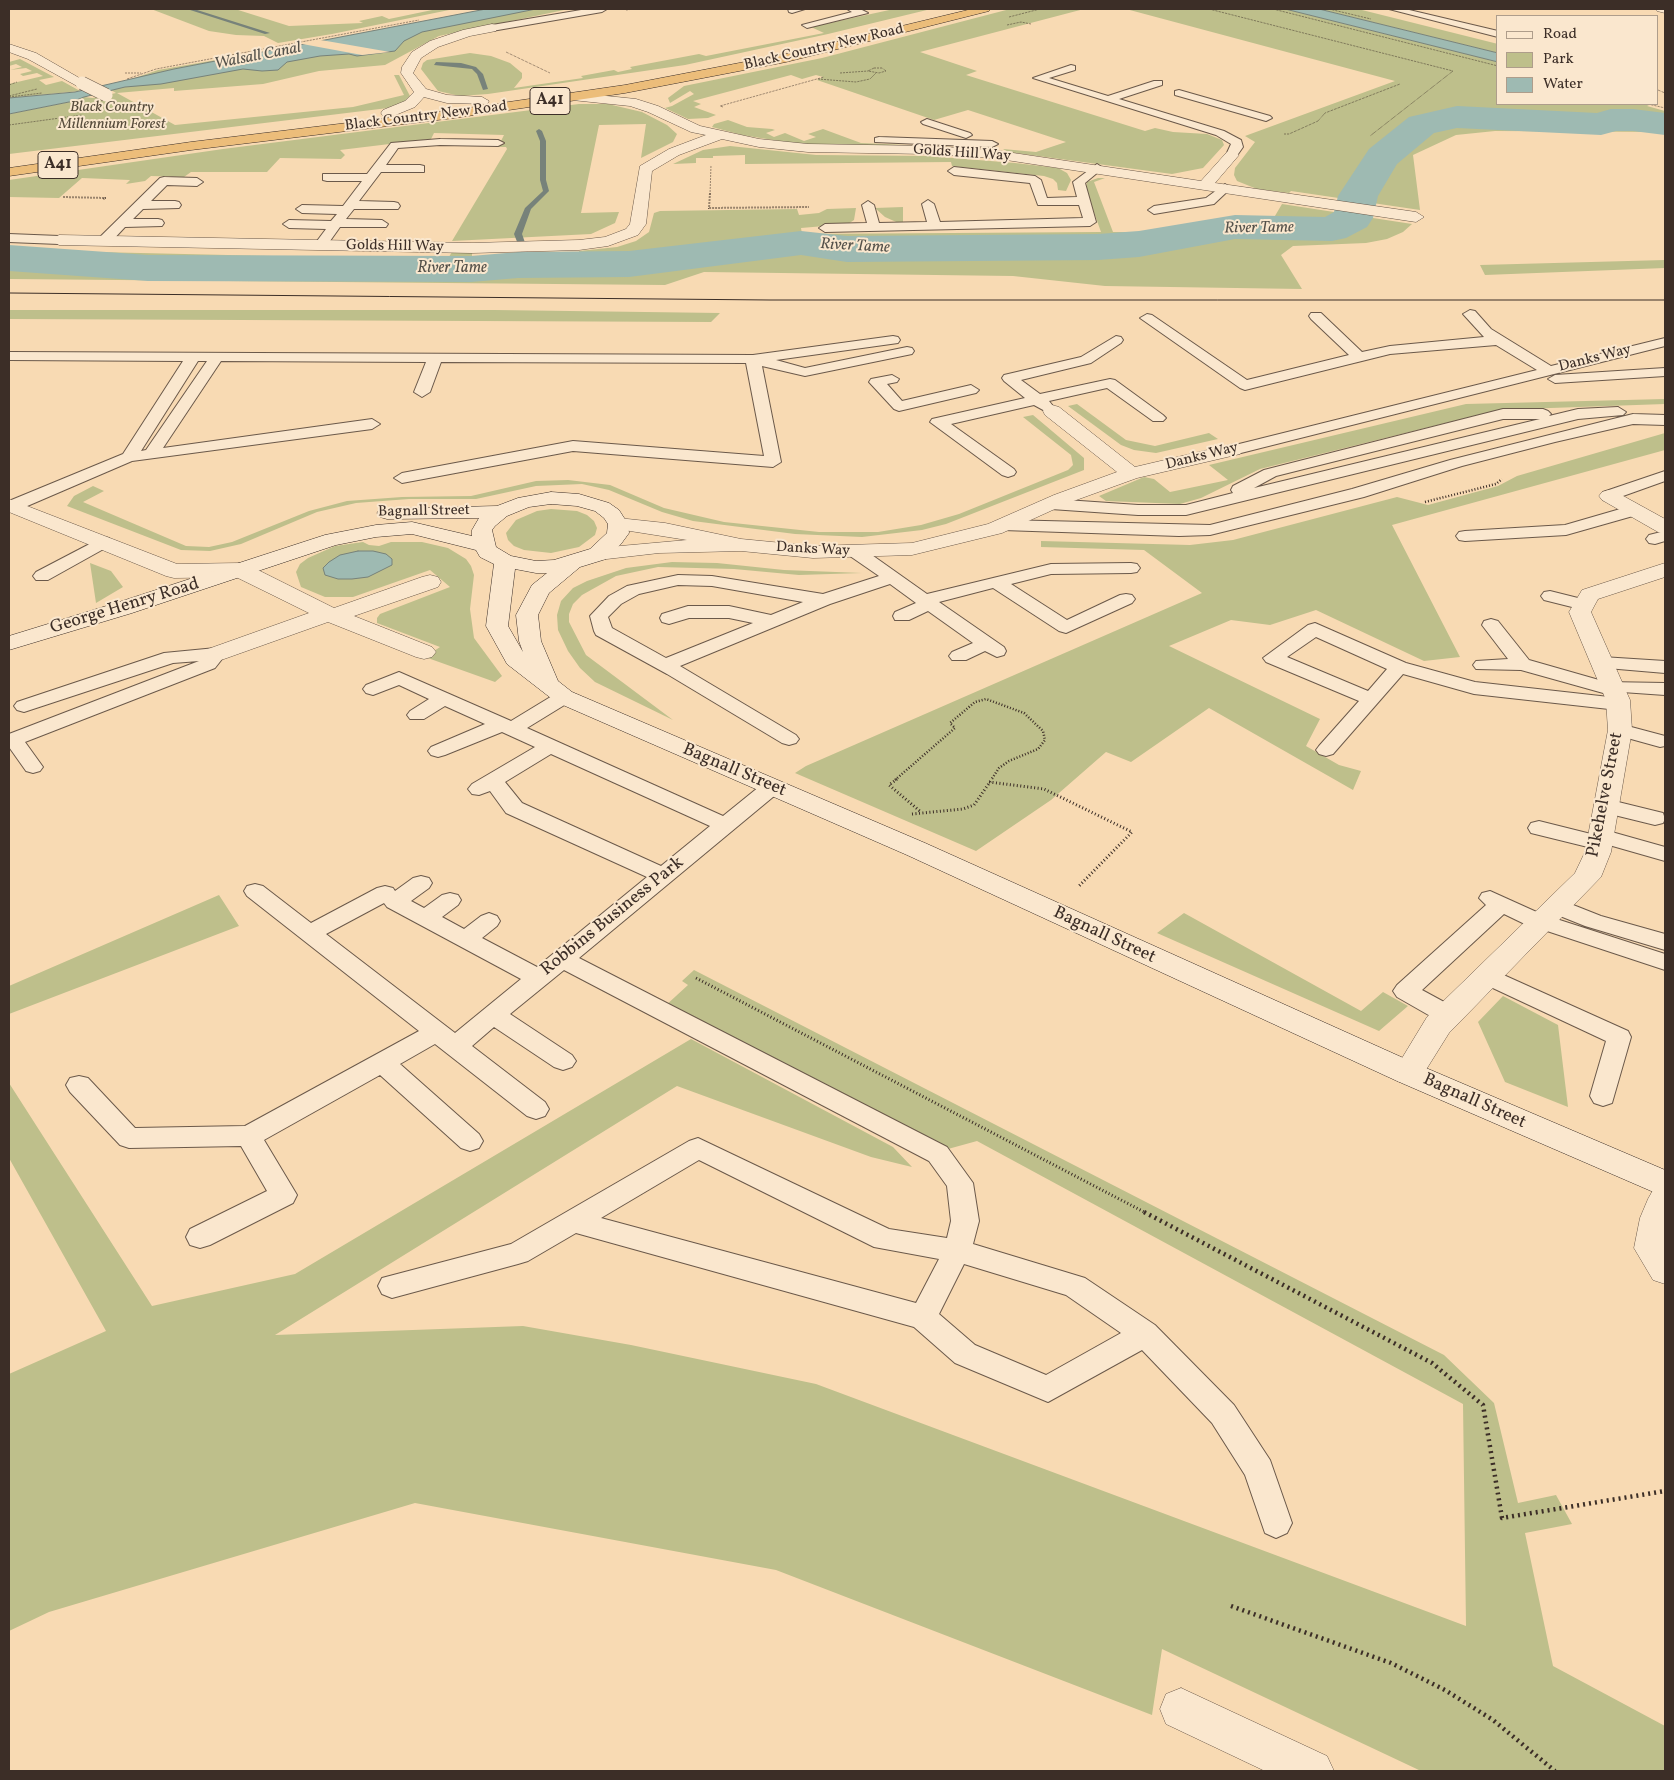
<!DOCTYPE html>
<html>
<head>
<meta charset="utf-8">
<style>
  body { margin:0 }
  #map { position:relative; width:1674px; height:1780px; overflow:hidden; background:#f8dab3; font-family:Vollkorn,serif }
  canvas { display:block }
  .frame { position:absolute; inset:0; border:10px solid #3c2e27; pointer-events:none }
  .legend { position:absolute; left:1496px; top:15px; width:162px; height:90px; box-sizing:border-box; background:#fae7ce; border:1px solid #ae9d8b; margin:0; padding:6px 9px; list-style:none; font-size:15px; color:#3c2e27 }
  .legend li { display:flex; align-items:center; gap:10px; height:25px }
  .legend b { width:25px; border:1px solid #ae9d8b }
</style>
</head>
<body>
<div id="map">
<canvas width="1674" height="1780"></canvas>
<div class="frame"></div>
<ul class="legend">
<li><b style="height:6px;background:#fae7ce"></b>Road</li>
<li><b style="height:14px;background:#bebf8b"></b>Park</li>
<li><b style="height:14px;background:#9ebab2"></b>Water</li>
</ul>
</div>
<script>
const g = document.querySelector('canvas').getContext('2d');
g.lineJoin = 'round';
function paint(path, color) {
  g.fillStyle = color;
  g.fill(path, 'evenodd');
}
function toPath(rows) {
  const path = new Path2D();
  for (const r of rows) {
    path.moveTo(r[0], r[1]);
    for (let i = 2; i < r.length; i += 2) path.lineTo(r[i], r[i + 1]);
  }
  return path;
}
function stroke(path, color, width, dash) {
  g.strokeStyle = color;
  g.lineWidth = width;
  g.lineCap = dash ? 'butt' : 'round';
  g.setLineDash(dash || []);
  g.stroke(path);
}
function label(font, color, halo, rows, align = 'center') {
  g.font = font + ' Vollkorn,serif';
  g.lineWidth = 4;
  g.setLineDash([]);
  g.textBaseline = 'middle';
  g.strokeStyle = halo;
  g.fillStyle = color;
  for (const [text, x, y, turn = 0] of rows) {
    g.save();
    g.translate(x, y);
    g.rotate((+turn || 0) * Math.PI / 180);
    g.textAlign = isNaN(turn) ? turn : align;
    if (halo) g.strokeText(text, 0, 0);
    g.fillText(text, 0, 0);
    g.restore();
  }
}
const green = toPath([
  [151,9,235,9,289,26,363,23,359,21,382,16,389,19,437,9,454,9,332,34,278,43,264,36,236,35,209,31],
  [525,9,569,9,439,36,385,65,319,71,263,84,174,91,174,88,117,93,175,125,353,107,404,95,394,75,399,75,410,96,404,102,388,108,9,154,9,114,74,101,84,97,93,98,116,93,111,90,125,87],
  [894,9,931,9,828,34,685,65,488,94,460,96,438,91,421,69,423,63,427,60,470,53,491,56,510,63,522,73,522,78,514,88,583,78,581,76,614,70,618,72,632,69,630,67,699,54,706,56,824,33,811,27],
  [1010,9,1084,9,920,52,977,71,966,75,1145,131,1155,128,1173,132,1207,134,1222,140,1224,145,1203,168,1172,174,1008,152,1003,149,1036,152,1066,142,968,110,934,120,817,80,823,77,816,75,802,79,791,75,693,101,701,104,694,107,716,115,708,118,688,119,665,108,672,106,694,94,690,91,670,103,668,98,684,86,822,58],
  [1126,9,1285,9,1498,62,1498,104,1651,104,1647,106,1665,111,1665,132,1495,131,1456,135,1413,155,1420,210,1291,191,1289,193,1257,189,1237,181,1234,175,1235,168,1255,142,1245,136,1395,81],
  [1319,9,1358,9,1498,44,1498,53],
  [268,51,174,69,126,81,158,70],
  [20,59,54,77,39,80,46,85,62,81,80,91,9,98,9,84,43,76,37,73,23,76,20,74,32,71,26,68,10,70,22,67,16,64,9,66,9,62],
  [579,104,608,104,642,112,667,125,677,134,673,142,641,158,646,124,599,125,581,213,619,212,615,223,591,234,452,241,507,149,506,147,498,147,504,135,434,133,431,139,340,150,345,155,341,159,280,158,267,172,191,172,184,177,151,176,145,181,126,184,130,180,82,178,59,198,9,197,9,180,223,149],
  [728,120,747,127,772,129,775,130,766,133,774,137,785,133,804,141,816,137,808,134,823,129,861,143,975,148,969,150,798,144,742,135,712,127,714,124],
  [730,146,816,155,928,156,1015,163,1058,168,1067,173,1071,180,1066,191,1058,190,1057,183,1053,179,1044,176,952,166,951,162,745,164,745,155,713,156,713,158,696,158,696,163,673,164,703,150],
  [1098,178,1105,178,1094,182,1113,232,1141,232,1230,219,1272,221,1282,204,1412,224,1403,232,1387,239,1366,243,1293,246,1281,255,1302,289,1105,286,1013,276,704,272,665,285,9,279,9,250,447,260,452,252,472,253,472,258,579,253,579,251,617,247,636,241,649,232,654,213,660,211,797,209,799,215,819,213,827,209,856,208,854,220,848,224,801,228,802,234,1101,232,1086,190,1087,182],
  [903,207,903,225,885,217,875,208],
  [1665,260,1665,268,1485,275,1480,265],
  [9,310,495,310,720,313,711,322,9,319],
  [1665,399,1665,404,1522,409,1470,417,1260,469,1201,498,1180,504,1106,501,1099,496,1144,477,1154,479,1170,492,1228,480,1209,465,1466,404],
  [1077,404,1126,440,1155,446,1209,433,1218,439,1156,453,1134,450,1121,445,1068,406],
  [1033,415,1084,458,1084,470,946,524,922,530,862,537,795,534,693,521,662,512,609,490,582,484,536,486,476,499,409,499,356,503,317,512,241,544,210,551,181,550,67,506,74,496,93,486,104,491,83,502,186,546,209,547,232,542,309,511,347,501,402,497,471,496,536,481,568,480,610,485,664,508,724,522,819,532,878,532,921,525,959,514,1068,470,1073,465,1071,455,1023,417],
  [1665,433,1665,450,1392,525,1460,657,1424,661,1316,610,1270,625,1231,620,1169,646,1320,719,1306,746,1339,765,1361,771,1353,790,1209,708,1131,762,1106,752,1051,800,976,851,795,773,806,766,1202,593,1144,550,1041,547,1041,541,1190,545,1233,540,1397,497,1428,505,1498,486,1517,476],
  [551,509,577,511,587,515,594,521,597,528,595,535,579,547,551,553,524,550,514,546,508,540,506,533,516,520,537,511],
  [363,542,369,545,379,546,391,542,422,542,448,548,466,559,471,566,474,575,470,609,474,638,502,676,495,682,425,657,440,647,377,623,377,618,380,614,450,587,430,570,353,597,325,597,301,587,296,572,300,564,308,558,335,546],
  [672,562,717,563,784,570,862,573,799,575,734,569,658,567,616,576,582,595,573,604,569,614,569,622,586,655,673,720,595,682,580,668,568,651,558,630,557,615,561,601,573,588,587,581,626,568],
  [90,563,111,571,123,587,96,603],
  [219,895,239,926,9,1014,9,986],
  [1184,913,1361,1011,1383,992,1408,1006,1379,1031,1157,933],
  [694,970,1444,1355,1494,1403,1518,1503,1556,1495,1572,1524,1525,1533,1553,1666,1665,1726,1665,1771,1421,1771,1162,1649,1152,1715,776,1570,415,1503,49,1612,9,1631,9,1374,106,1331,9,1158,9,1083,152,1306,295,1274,691,1039,893,1147,912,1167,871,1157,677,1086,275,1335,523,1326,631,1345,816,1384,1466,1626,1463,1404,977,1141,948,1149,664,1007,688,985,682,981],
  [1503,996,1558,1025,1568,1107,1505,1082,1478,1022]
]);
const water = toPath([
  [486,9,536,9,422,32,404,41,395,51,357,56,349,54,320,56,287,62,278,70,262,71,243,69,161,84,125,87,84,97,74,101,9,114,9,98,75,92,174,69,486,9],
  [1285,9,1319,9,1498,53,1498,62,1285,9],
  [358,551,373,551,386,554,392,559,392,565,368,577,352,579,338,579,325,575,323,568,329,562,340,555,358,551]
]);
const pier = toPath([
  [315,39,390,52,362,55,297,43]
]);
const stream = toPath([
  [187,9,194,9,270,33,265,34,187,9],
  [436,62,461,63,476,67,483,74,488,89,483,90,477,74,472,69,434,65,436,62],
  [539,129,542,131,546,141,546,180,549,191,531,209,522,234,529,254,545,266,541,268,523,257,514,234,525,208,543,191,540,180,540,141,536,131,539,129]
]);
const river = toPath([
  [1457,106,1597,113,1611,109,1633,109,1665,113,1665,135,1633,131,1616,131,1601,135,1457,128,1434,133,1397,164,1378,196,1373,218,1367,227,1346,238,1332,241,1235,239,1139,257,1098,260,847,262,801,255,629,277,518,278,471,282,148,281,9,271,9,245,148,255,471,256,518,252,629,251,801,231,847,236,1098,234,1139,231,1235,215,1325,217,1334,212,1338,196,1369,149,1409,117,1457,106]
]);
const pathFar4 = toPath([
  [1209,9,1453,71,1370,136],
  [1273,9,1498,66],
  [1329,9,1371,19],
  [626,10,634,9],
  [1009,17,1040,9],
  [1007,25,1021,22,1031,24],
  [506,52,550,73],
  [874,68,882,68,886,71,879,73,868,71,874,68],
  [125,73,141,73],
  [840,73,868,71],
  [127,79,156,69,419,20],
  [818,79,856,82,870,79,876,73],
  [9,85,17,82],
  [1658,90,1665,93],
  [9,96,37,89],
  [9,97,42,93],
  [1648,104,1665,108],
  [723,107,720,106,824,77],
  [9,125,82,115],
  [1284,134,1289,134,1318,121,1325,113,1400,84],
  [710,195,711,165]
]);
const pathFar3 = toPath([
  [710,193,709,208,809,207],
  [63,197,105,198,103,200]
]);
const pathFar2 = toPath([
  [1425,502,1496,484,1502,479],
  [895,780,955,728,950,723,975,702,986,699,1024,713,1043,731,1045,740,1038,749,1009,761,999,768,991,780]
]);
const pathFar1 = toPath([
  [897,779,889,785,921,812],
  [989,782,1044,789,1132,832,1078,887],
  [912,814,963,809,974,805,992,779],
  [696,978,1146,1213]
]);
const path = toPath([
  [1144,1212,1432,1363,1483,1405,1502,1518,1665,1491],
  [1231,1606,1391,1663,1445,1690,1493,1720,1555,1771]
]);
const lane = toPath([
  [587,9,607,9,602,12,492,31,487,28,492,25,587,9],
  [788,9,805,9,792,13,789,12,788,9],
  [847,9,860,9,868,13,807,28,802,25,852,12,847,9],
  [1389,9,1405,9,1498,31,1498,37,1389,9],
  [1071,65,1075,66,1075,70,1049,78,1108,96,1154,81,1162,81,1162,85,1119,99,1224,131,1241,140,1243,147,1236,157,1228,157,1226,155,1231,144,1216,135,1033,78,1071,65],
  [1179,90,1270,116,1272,118,1266,121,1175,95,1175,91,1179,90],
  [927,119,970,133,972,135,966,138,923,124,921,122,927,119],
  [879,137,992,141,998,144,992,147,875,142,875,138,879,137],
  [440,139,498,140,504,143,498,146,440,145,398,148,386,165,420,165,424,166,424,172,381,172,359,201,394,202,398,203,400,206,398,209,354,209,346,219,382,220,388,224,386,227,340,227,325,248,320,249,314,245,326,229,289,228,283,224,289,220,331,221,337,214,302,213,296,209,302,205,343,206,362,181,327,181,323,180,323,174,367,174,391,143,440,139],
  [1097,164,1103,168,1085,183,1096,222,1090,226,825,232,819,228,825,224,867,223,862,205,868,201,874,205,879,223,927,222,922,204,928,200,934,204,940,222,1083,218,1079,205,1038,205,1030,183,954,175,948,171,954,167,1035,176,1041,180,1047,198,1077,197,1073,182,1097,164],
  [164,177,197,178,203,182,197,186,167,185,151,201,175,201,179,202,181,205,179,208,143,209,133,219,158,219,162,220,164,223,162,226,125,227,110,243,100,243,99,240,100,237,160,178,164,177],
  [1225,184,1231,188,1214,204,1154,214,1148,210,1154,206,1206,198,1225,184],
  [9,234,59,236,65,240,59,244,9,242,9,234],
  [1470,310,1475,311,1491,329,1551,366,1665,338,1665,346,1233,455,1227,453,1225,450,1227,447,1537,370,1496,345,1390,354,1245,390,1240,388,1140,318,1147,314,1152,315,1247,380,1349,355,1311,319,1309,316,1311,313,1321,313,1362,352,1390,346,1484,337,1463,314,1470,310],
  [893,336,898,337,900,340,898,343,776,360,805,368,907,347,912,348,914,351,912,354,805,376,762,366,781,462,773,467,573,451,402,483,394,478,402,473,573,441,764,456,746,363,441,362,430,392,422,397,414,392,426,362,221,361,163,448,372,419,380,424,372,429,132,461,18,510,9,510,9,501,123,454,183,361,9,360,9,352,753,355,893,336],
  [198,361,207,361,146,450,141,451,198,361],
  [1116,336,1121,337,1123,340,1121,343,1091,363,1021,380,1040,394,1110,379,1115,380,1163,415,1166,418,1163,421,1153,421,1107,388,1049,401,1053,406,1045,411,1034,405,951,424,1014,469,1016,472,1014,475,1008,477,1002,475,930,422,932,419,1025,398,1004,381,1002,378,1004,375,1081,357,1116,336],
  [1665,368,1665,376,1555,383,1548,379,1555,375,1665,368],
  [892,375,899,379,897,382,887,384,902,401,971,385,979,390,976,393,899,411,894,409,869,382,871,379,892,375],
  [1618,407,1626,412,1623,415,1578,419,1186,515,1138,515,1051,509,1045,508,1043,504,1045,500,1051,499,1138,505,1186,505,1233,493,1231,490,1233,486,1264,470,1503,409,1543,409,1548,411,1551,414,1549,416,1578,409,1618,407],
  [1503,419,1540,419,1254,488,1276,476,1503,419],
  [1633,414,1665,415,1665,425,1633,424,1555,442,1462,466,1364,497,1210,535,1179,536,1003,530,997,529,994,525,997,521,1003,520,1210,525,1352,489,1450,460,1633,414],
  [1665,471,1665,481,1609,501,1603,500,1601,496,1603,492,1665,471],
  [1634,505,1640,506,1642,510,1640,514,1566,535,1465,541,1459,540,1456,536,1459,532,1465,531,1565,525,1634,505],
  [1665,531,1665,541,1655,544,1649,543,1646,539,1649,535,1665,531],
  [103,537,109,538,112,542,109,546,48,580,36,580,33,576,36,572,103,537],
  [856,547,862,548,927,594,1051,564,1131,563,1137,564,1140,568,1137,572,1131,573,1051,574,1011,584,1067,620,1120,595,1126,594,1132,595,1135,599,1132,603,1066,633,1059,631,993,588,939,602,1004,647,1006,651,1004,655,997,657,985,651,966,660,952,660,949,656,952,652,973,643,928,611,909,620,895,620,893,616,895,612,916,603,890,584,830,604,680,666,796,735,799,739,796,743,789,745,782,743,667,674,596,635,594,631,590,616,609,596,627,586,678,575,712,576,823,594,879,576,850,556,847,552,850,548,856,547],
  [678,585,712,586,803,602,771,615,729,606,688,606,662,614,660,618,662,622,669,624,689,618,729,618,753,623,666,658,612,628,608,617,621,604,639,594,678,585],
  [1550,591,1590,601,1593,605,1590,609,1584,610,1544,600,1541,596,1544,592,1550,591],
  [1491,619,1498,621,1529,660,1606,682,1665,683,1665,695,1622,692,1614,696,1521,670,1476,669,1473,665,1476,661,1508,659,1482,625,1484,621,1491,619],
  [1315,623,1406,663,1475,682,1618,698,1625,700,1628,704,1625,708,1618,710,1474,694,1403,674,1333,754,1326,756,1319,754,1316,750,1319,746,1359,701,1266,662,1263,658,1308,625,1315,623],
  [1316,637,1387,669,1368,691,1287,657,1316,637],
  [216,648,223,650,226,654,215,668,25,742,43,767,40,771,33,773,26,771,9,747,9,734,199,661,173,663,24,712,17,710,14,706,17,702,164,653,216,648],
  [1602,657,1665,661,1665,673,1595,667,1592,663,1595,659,1602,657],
  [399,672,511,721,557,693,571,693,574,697,571,701,527,728,723,816,765,782,772,781,779,782,782,787,779,792,579,958,947,1147,973,1183,979,1221,973,1244,1085,1278,1155,1325,1234,1405,1270,1460,1292,1523,1287,1533,1276,1538,1265,1533,1245,1475,1212,1423,1142,1350,1048,1402,955,1363,914,1327,576,1233,528,1261,518,1264,392,1298,382,1294,378,1286,382,1278,511,1244,689,1141,698,1138,889,1229,947,1238,951,1221,947,1186,929,1161,564,970,510,1014,572,1055,576,1061,572,1067,563,1070,554,1067,494,1027,472,1046,545,1102,549,1109,545,1116,536,1119,527,1116,435,1044,400,1064,479,1134,483,1141,479,1148,470,1151,461,1148,380,1075,264,1140,297,1195,293,1203,210,1245,200,1248,190,1245,186,1237,190,1229,267,1191,241,1146,129,1148,120,1145,70,1092,66,1085,70,1078,79,1076,88,1078,135,1128,245,1126,419,1031,247,896,244,891,247,886,255,884,263,886,311,923,377,888,385,886,393,888,395,891,413,878,421,876,429,878,432,883,429,888,411,901,424,908,442,895,450,893,458,895,461,900,458,905,442,917,464,929,481,916,489,913,497,916,500,921,497,926,482,938,537,967,647,877,506,813,490,791,479,795,472,794,468,789,472,784,535,747,502,732,445,755,438,757,431,755,428,751,431,747,485,724,445,706,424,719,410,719,407,715,410,711,429,699,399,685,373,695,366,693,363,689,366,685,399,672],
  [551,754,710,826,661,866,522,803,505,782,551,754],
  [384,903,387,907,521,979,455,1033,326,934,384,903],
  [699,1160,874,1247,939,1259,916,1303,601,1218,699,1160],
  [964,1264,1066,1295,1121,1333,1046,1375,975,1345,939,1314,964,1264],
  [1620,724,1665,736,1665,746,1660,747,1613,734,1610,730,1613,726,1620,724],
  [1606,799,1663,813,1665,819,1663,823,1655,825,1598,811,1595,806,1598,801,1606,799],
  [1539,821,1591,834,1601,829,1665,847,1665,861,1609,845,1600,850,1531,833,1528,828,1531,823,1539,821],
  [1490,891,1541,914,1665,954,1665,970,1544,930,1533,928,1504,914,1422,990,1457,1009,1460,1015,1457,1021,1448,1024,1439,1021,1397,997,1393,991,1397,985,1486,905,1479,898,1482,893,1490,891],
  [1558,899,1601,916,1665,934,1665,950,1585,926,1550,912,1547,907,1550,902,1558,899],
  [1488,968,1628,1031,1631,1037,1612,1103,1603,1106,1594,1103,1590,1096,1606,1041,1480,982,1476,976,1480,970,1488,968]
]);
const street = toPath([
  [1655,9,1665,9,1665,13,1657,11,1655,9],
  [492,24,496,25,496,31,470,36,438,47,421,58,413,73,426,89,447,95,482,97,489,101,487,104,447,103,424,97,415,107,393,116,383,116,381,113,383,110,405,101,414,92,401,73,402,67,412,52,430,41,463,30,492,24],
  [9,44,36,53,88,83,82,87,77,86,28,59,9,52,9,44],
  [577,93,636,99,658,106,700,126,759,139,808,144,928,146,993,150,1201,181,1227,152,1232,151,1239,155,1215,183,1416,212,1424,217,1416,222,993,158,928,154,808,152,759,147,722,139,679,155,652,171,646,224,638,235,608,246,579,250,472,253,59,245,51,240,59,235,472,243,579,240,605,237,626,229,630,224,640,166,669,149,706,135,691,132,648,112,630,106,572,100,570,97,577,93],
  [1052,405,1059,407,1135,467,1233,444,1240,446,1243,450,1240,454,1137,478,1068,503,1002,533,912,555,813,558,741,551,659,553,598,560,590,559,587,554,590,549,598,548,687,540,611,528,608,524,611,520,618,518,665,523,741,539,813,546,912,543,988,524,1054,495,1117,472,1045,415,1043,411,1045,407,1052,405],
  [1609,490,1616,492,1665,519,1665,534,1658,532,1602,500,1599,496,1602,492,1609,490],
  [9,499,177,564,240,563,248,565,334,608,422,577,430,575,438,577,441,582,438,587,354,616,432,647,436,652,432,657,424,659,416,657,328,622,224,659,216,661,208,659,204,654,208,649,309,613,236,577,174,578,166,576,9,512,9,499],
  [1665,563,1665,577,1598,599,1591,612,1630,700,1632,730,1611,852,1601,877,1449,1033,1419,1081,1408,1084,1397,1081,1393,1073,1427,1017,1575,873,1585,852,1608,730,1606,700,1569,612,1582,590,1665,563],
  [1665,1186,1665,1284,1653,1280,1634,1248,1640,1218,1648,1199,1653,1190,1665,1186],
  [1181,1688,1327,1756,1334,1771,1265,1771,1166,1724,1160,1709,1166,1694,1181,1688]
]);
const secondary = toPath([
  [551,492,579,494,609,503,619,510,628,524,629,533,621,544,606,559,580,567,549,593,538,615,541,641,558,681,572,692,925,843,1419,1065,1665,1170,1665,1197,1397,1081,907,855,556,702,507,664,486,626,494,564,480,557,476,550,412,534,376,537,336,545,132,613,9,650,9,636,116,603,325,535,376,525,412,522,472,536,472,530,479,518,387,519,380,517,377,513,380,509,497,506,518,498,551,492],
  [551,504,577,506,595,511,604,518,608,524,607,533,590,549,554,560,536,561,511,556,496,547,492,530,495,526,507,516,529,507,551,504],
  [515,569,536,573,547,573,532,585,516,615,519,641,523,652,508,626,515,569]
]);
const highway = toPath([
  [972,9,991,9,989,11,786,62,625,93,454,118,191,150,9,176,9,168,191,142,454,110,625,85,786,54,972,9]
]);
const tram = toPath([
  [9,293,770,300,1665,300]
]);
const streetBridge = toPath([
  [82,83,106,95]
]);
const farStreetnames = [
  ["Black Country New Road",824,48,-13],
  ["Black Country New Road",426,117,-7],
  ["Golds Hill Way",962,154,4],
  ["Golds Hill Way",395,247,1],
  ["Danks Way",1595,359,-14],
  ["Danks Way",1202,457,-14],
  ["Bagnall Street",424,512,-1],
  ["Danks Way",813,550,3]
];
const farParknames = [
  ["Black Country",112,108],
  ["Millennium Forest",112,125]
];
const farWaternames = [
  ["Walsall Canal",258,57,-11],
  ["River Tame",1259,229,-1],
  ["River Tame",855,247,3],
  ["River Tame",452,269]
];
const shields = [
  [550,101,40],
  [58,165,40]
];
const shieldNames = [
  ["A41",550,101],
  ["A41",58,165]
];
const streetNames = [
  ["George Henry Road",125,607,-17],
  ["Bagnall Street",734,771,23],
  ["Pikehelve Street",1606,795,-79],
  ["Robbins Business Park",613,917,-39],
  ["Bagnall Street",1104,936,25],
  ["Bagnall Street",1474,1102,24]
];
paint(green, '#bebf8b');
paint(water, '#9ebab2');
stroke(water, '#77827a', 1);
paint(pier, '#f8dab3');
paint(stream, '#77827a');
paint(river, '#9ebab2');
stroke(lane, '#6b594a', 2);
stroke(street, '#6b594a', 1);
stroke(secondary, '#3c2e27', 1);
stroke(highway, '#3c2e27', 1);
stroke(pathFar4, '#3c2e27', 1, [0.5, 1]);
stroke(pathFar3, '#3c2e27', 2, [0.5, 1]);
stroke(pathFar2, '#3c2e27', 2.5, [1, 2]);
stroke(pathFar1, '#3c2e27', 3, [1, 2.5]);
stroke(path, '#3c2e27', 4.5, [2, 4]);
paint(lane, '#fae7ce');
paint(street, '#fae7ce');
paint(secondary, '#fae7ce');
paint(highway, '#ecbd7a');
stroke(tram, '#3c2e27', 1);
stroke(streetBridge, '#6b594a', 14, []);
stroke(streetBridge, '#fae7ce', 13);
label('15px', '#3c2e27', '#fae7ce', farStreetnames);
label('italic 15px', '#564b3b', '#fae7ce', farParknames);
label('italic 16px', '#54514a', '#fae7ce', farWaternames);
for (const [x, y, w] of shields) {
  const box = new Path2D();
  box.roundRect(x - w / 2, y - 13.5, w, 27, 4);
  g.fillStyle = '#fae7ce';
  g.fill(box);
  stroke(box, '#3c2e27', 1);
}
label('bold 16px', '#3c2e27', null, shieldNames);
label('18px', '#3c2e27', '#fae7ce', streetNames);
</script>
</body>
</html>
